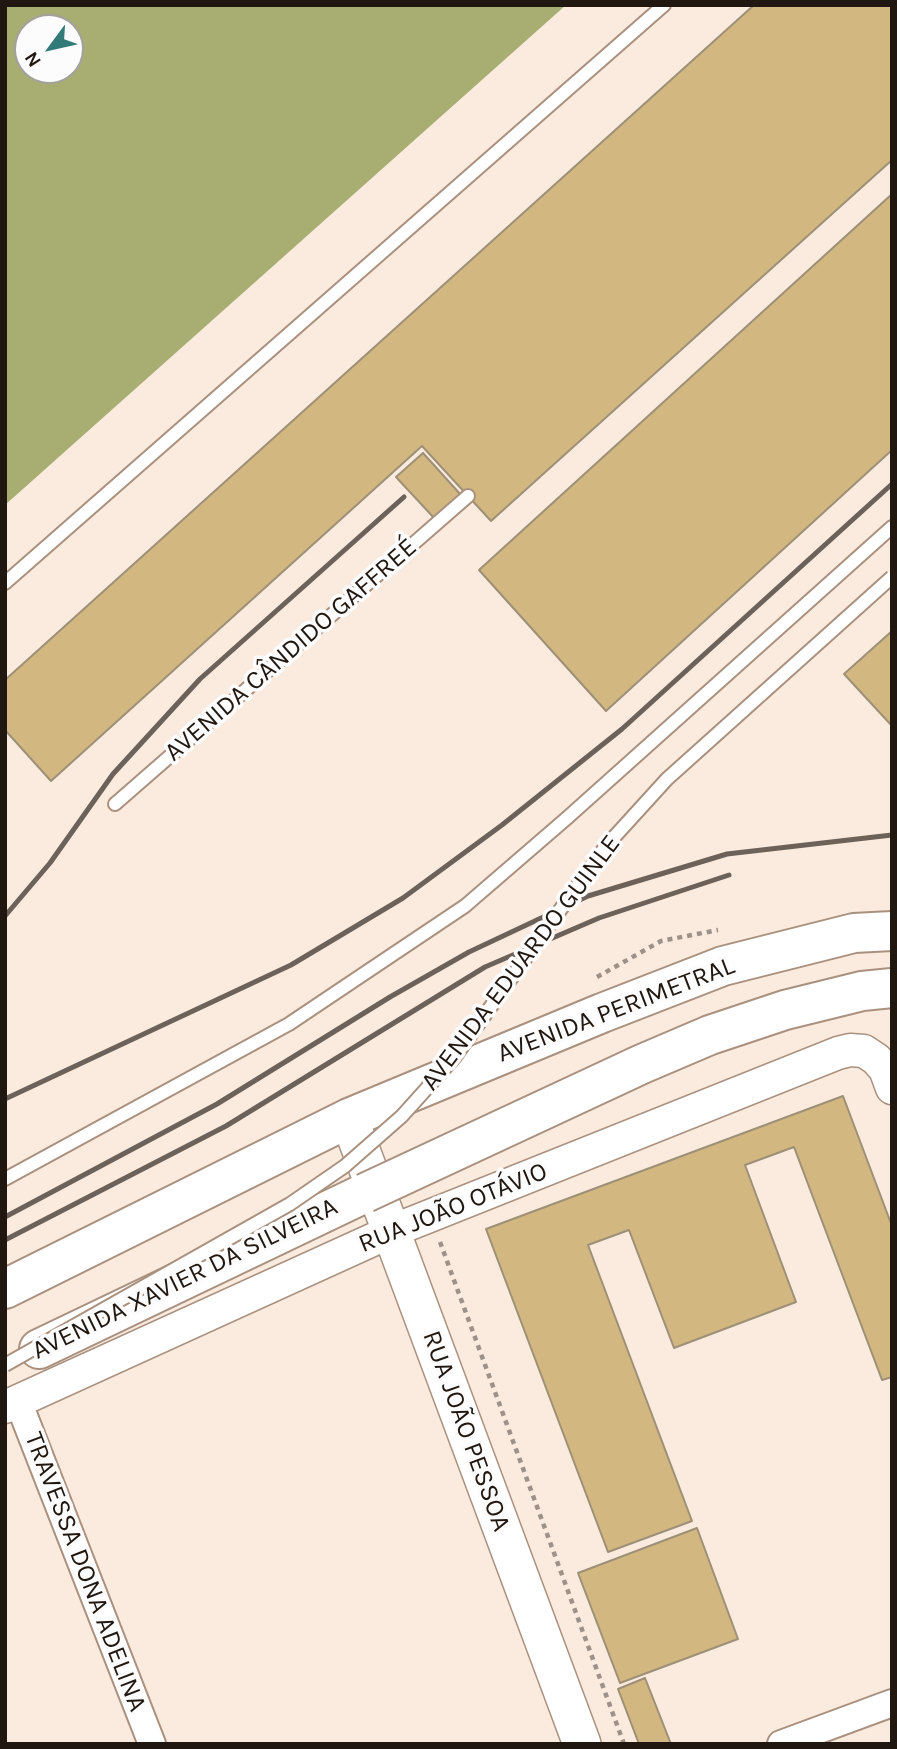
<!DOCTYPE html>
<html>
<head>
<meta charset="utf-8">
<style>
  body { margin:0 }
  #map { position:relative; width:897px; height:1749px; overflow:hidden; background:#fbebdf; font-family:Karla,sans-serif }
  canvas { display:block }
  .frame { position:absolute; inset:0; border:7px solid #201710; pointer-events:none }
  .north { position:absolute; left:14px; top:14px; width:70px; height:70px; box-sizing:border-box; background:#fcfcfc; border:2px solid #a4a09e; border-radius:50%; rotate:237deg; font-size:19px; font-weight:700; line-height:28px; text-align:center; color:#201710 }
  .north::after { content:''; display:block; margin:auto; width:24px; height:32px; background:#317a77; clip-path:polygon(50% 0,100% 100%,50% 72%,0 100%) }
</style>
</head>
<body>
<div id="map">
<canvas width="897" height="1749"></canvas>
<div class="frame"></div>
<div class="north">N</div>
</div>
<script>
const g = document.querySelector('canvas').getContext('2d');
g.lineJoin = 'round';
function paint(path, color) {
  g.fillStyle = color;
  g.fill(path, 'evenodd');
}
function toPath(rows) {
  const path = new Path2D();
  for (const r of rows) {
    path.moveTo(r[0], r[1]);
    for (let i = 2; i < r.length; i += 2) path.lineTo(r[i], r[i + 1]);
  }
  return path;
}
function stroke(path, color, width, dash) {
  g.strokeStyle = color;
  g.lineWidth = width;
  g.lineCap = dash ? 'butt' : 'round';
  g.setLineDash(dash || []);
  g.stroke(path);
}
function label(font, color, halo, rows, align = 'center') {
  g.font = font + ' Karla,sans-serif';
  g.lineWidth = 7;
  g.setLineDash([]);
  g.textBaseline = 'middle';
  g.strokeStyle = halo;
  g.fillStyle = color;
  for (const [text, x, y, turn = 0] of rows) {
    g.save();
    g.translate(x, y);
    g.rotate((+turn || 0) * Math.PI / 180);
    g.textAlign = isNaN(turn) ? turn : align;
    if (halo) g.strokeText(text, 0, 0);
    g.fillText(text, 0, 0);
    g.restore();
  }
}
const water = toPath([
  [5,5,566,5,5,505],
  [28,28,70,28,70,70,28,70]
]);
const building = toPath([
  [754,5,892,5,892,160,491,521,422,446,51,781,5,730,5,680,754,5],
  [892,194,892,450,606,711,479,570,892,194],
  [423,453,461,495,435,519,396,477,423,453],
  [892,631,892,726,844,674,892,631],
  [843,1096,892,1226,892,1377,882,1380,794,1147,745,1165,796,1302,674,1348,629,1230,588,1245,692,1521,608,1552,486,1229,843,1096],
  [697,1528,738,1639,620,1683,578,1573,697,1528],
  [645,1678,671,1744,639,1744,618,1689,645,1678]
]);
const path = toPath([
  [597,977,661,941,718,930],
  [440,1242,624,1744]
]);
const service = toPath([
  [5,583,664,5],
  [115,804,468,496],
  [5,1179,289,1024,465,906,567,818,892,527]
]);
const minor = toPath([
  [18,1401,152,1744],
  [781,1744,892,1703]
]);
const tertiary = toPath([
  [5,1407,392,1231,838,1053,850,1050,864,1051,876,1059,885,1069,892,1088]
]);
const secondary = toPath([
  [349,1118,582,1744]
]);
const primary = toPath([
  [5,1289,349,1118,602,1013,723,966,854,933,892,931],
  [39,1349,365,1193]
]);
const rail = toPath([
  [5,916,50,863,113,774,200,679,404,497],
  [5,1099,291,965,403,898,502,825,622,729,892,484],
  [5,1217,217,1104,390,997,469,952,588,896,727,854,892,835],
  [5,1240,226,1126,485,967,599,918,729,875]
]);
const serviceBridge = toPath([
  [5,1365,290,1204,345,1166,402,1116,454,1058,606,846,667,779,892,577]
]);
const primaryBridge = toPath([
  [365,1193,642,1064,710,1035,785,1010,862,991,892,988]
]);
const streetNames = [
  ["AVENIDA CÂNDIDO GAFFREÉ",291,650,-41],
  ["AVENIDA EDUARDO GUINLE",521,963,-53],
  ["AVENIDA PERIMETRAL",616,1010,-21],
  ["RUA JOÃO OTÁVIO",453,1208,-22],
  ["AVENIDA XAVIER DA SILVEIRA",185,1279,-26],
  ["RUA JOÃO PESSOA",466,1431,70],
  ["TRAVESSA DONA ADELINA",85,1572,69]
];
paint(water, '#a8ad72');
paint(building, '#d2b880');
stroke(building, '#9d9077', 2);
stroke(service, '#aa917f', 16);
stroke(minor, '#aa917f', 30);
stroke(tertiary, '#aa917f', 35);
stroke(secondary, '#aa917f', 40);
stroke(primary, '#aa917f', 42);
stroke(path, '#9e9187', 4.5, [5, 5]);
stroke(service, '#fff', 12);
stroke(minor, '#fff', 26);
stroke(tertiary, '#fff', 32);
stroke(secondary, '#fff', 37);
stroke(primary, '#fff', 38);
stroke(rail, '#6d6259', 5);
stroke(serviceBridge, '#aa917f', 16, []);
stroke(primaryBridge, '#aa917f', 42, []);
stroke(serviceBridge, '#fff', 12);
stroke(primaryBridge, '#fff', 38);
label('26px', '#201710', '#fcfcfc', streetNames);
</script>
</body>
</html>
